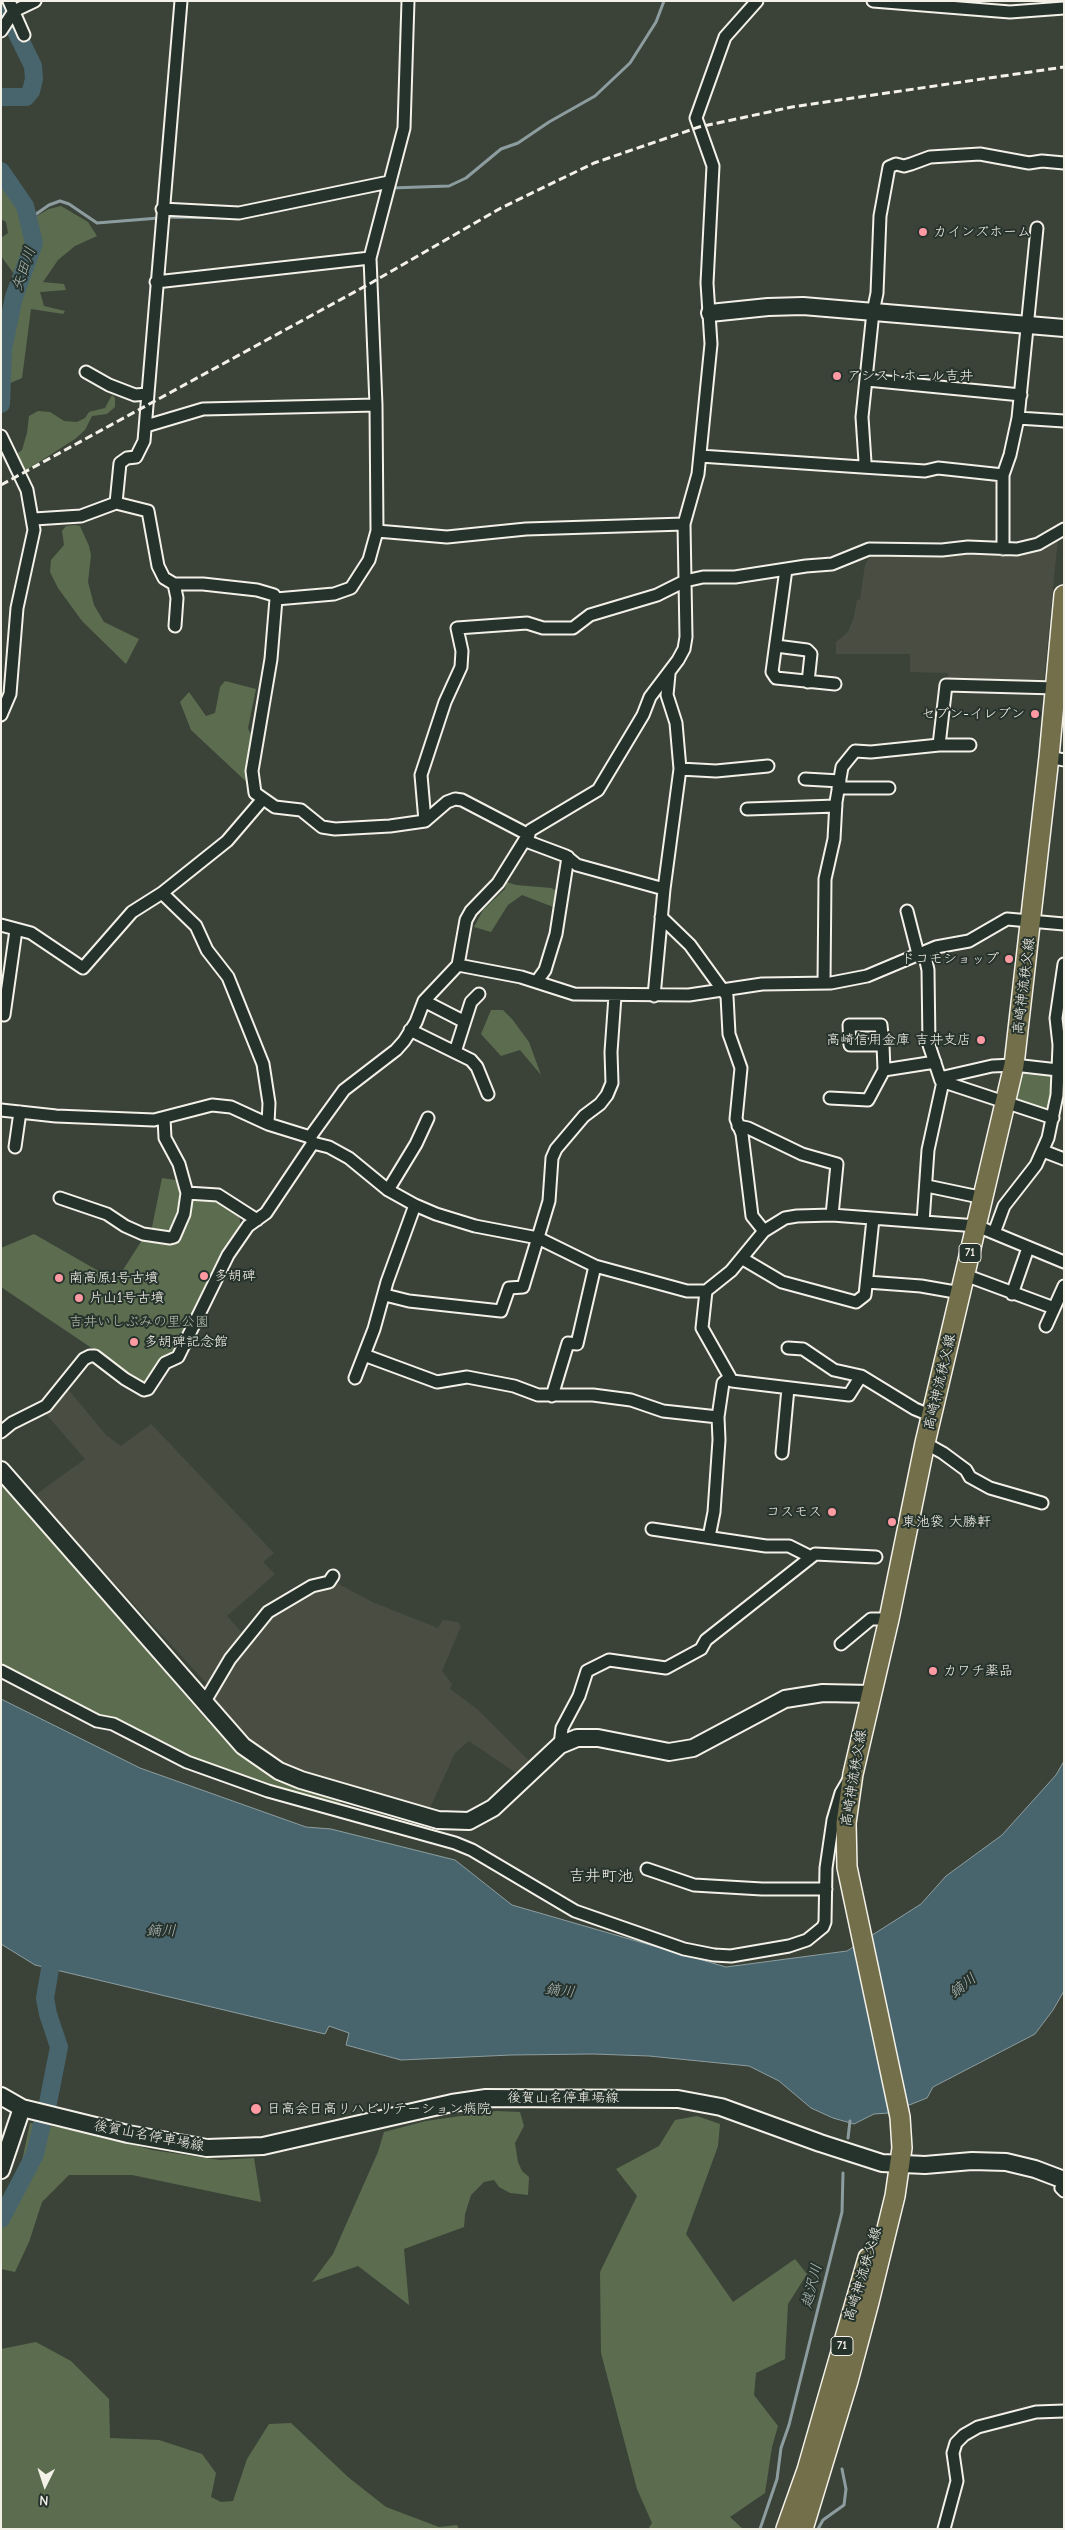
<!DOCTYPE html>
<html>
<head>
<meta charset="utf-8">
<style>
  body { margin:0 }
  #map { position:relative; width:1065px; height:2530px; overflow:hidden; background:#3b4339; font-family:"Comic Neue",sans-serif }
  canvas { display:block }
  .frame { position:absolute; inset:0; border:2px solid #f4f1e8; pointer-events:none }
  .north { position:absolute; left:20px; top:2460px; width:50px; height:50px; -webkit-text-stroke:4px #26332d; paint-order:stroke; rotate:184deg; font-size:14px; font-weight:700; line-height:20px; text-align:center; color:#f4f1e8 }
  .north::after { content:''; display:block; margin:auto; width:18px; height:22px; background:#f4f1e8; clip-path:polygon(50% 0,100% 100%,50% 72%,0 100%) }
</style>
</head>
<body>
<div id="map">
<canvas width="1065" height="2530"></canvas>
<div class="frame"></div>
<div class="north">N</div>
</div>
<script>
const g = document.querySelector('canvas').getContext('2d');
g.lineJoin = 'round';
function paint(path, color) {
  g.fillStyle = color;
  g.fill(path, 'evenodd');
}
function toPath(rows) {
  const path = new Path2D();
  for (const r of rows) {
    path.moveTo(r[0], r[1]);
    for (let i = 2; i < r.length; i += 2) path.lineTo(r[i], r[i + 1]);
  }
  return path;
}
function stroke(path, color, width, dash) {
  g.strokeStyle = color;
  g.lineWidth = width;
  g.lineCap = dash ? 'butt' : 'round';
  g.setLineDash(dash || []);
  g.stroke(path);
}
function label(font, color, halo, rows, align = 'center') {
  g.font = font + ' "Comic Neue","Klee One",sans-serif';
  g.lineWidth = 4;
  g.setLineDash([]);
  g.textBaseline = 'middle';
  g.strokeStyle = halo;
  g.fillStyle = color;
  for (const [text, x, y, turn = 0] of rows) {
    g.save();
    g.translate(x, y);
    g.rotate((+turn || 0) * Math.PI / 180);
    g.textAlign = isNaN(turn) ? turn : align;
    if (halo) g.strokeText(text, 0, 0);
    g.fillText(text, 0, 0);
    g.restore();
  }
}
const built = toPath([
  [1058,537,1044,681,948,678,948,673,910,672,910,654,836,654,836,642,848,632,854,617,857,600,860,600,865,565,872,553,943,555],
  [67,1388,106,1435,121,1446,151,1424,274,1553,263,1562,275,1574,227,1616,245,1636,210,1687,34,1496,85,1459,46,1414],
  [335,1582,372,1602,438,1628,443,1620,458,1622,461,1626,442,1671,452,1684,450,1689,477,1709,531,1763,519,1775,469,1741,455,1753,428,1812,311,1777,262,1755,209,1701,216,1684,269,1613,312,1589]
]);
const green = toPath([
  [1,184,26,222,49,209,61,206,88,222,97,236,75,246,58,260,43,282,64,284,66,290,40,292,44,306,65,311,63,314,31,309,22,378,6,385,8,353,25,289,1,256,1,238,8,233,6,222,1,219],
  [112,395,115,398,115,407,107,414,92,416,85,430,75,439,22,473,15,455,22,450,27,433,29,416,38,411,50,412,64,421,77,422,85,418,89,412,105,408],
  [75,525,80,526,89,546,91,555,88,582,94,605,104,622,139,639,126,664,82,621,58,588,50,572,51,560,64,545,62,531,66,526],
  [225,681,256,689,248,728,250,733,263,738,253,788,191,730,180,702,189,692,206,716,215,713,220,687],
  [506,882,516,885,551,888,559,892,556,908,522,895,508,905,491,932,474,927,483,910,505,889],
  [491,1010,503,1010,512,1019,529,1042,541,1075,520,1050,501,1056,481,1034],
  [1020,1069,1055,1074,1052,1112,1014,1103],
  [162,1178,182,1181,185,1194,215,1196,239,1213,241,1231,175,1354,144,1386,102,1355,1,1287,1,1248,34,1234,116,1281,144,1237,150,1237],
  [1,1483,209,1723,238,1752,276,1779,341,1801,337,1812,268,1793,1,1676],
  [496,2111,520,2112,524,2126,515,2143,518,2162,522,2171,529,2177,528,2195,510,2193,499,2187,494,2180,484,2182,471,2195,465,2214,464,2227,404,2249,409,2305,358,2266,312,2282,333,2254,378,2152,384,2132,426,2121],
  [697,2116,720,2124,718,2146,686,2234,733,2302,795,2259,807,2274,788,2304,785,2359,756,2373,754,2395,778,2426,772,2447,765,2493,730,2517,743,2529,648,2529,652,2523,637,2489,601,2353,600,2272,637,2196,616,2169,659,2146,675,2120],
  [30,2123,83,2131,152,2150,220,2160,254,2158,261,2202,132,2175,69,2175,42,2202,29,2242,15,2272,1,2269,1,2208,19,2175],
  [36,2342,71,2361,109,2399,110,2438,159,2440,202,2454,216,2473,211,2497,221,2502,233,2501,247,2459,269,2424,291,2423,348,2477,386,2507,439,2527,457,2525,459,2529,1,2529,1,2349]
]);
const water = toPath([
  [1,1699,140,1768,306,1827,331,1829,455,1860,512,1905,726,1967,847,1951,921,1904,946,1876,1002,1835,1056,1775,1064,1761,1064,1991,1053,2010,1035,2034,933,2087,927,2098,889,2113,874,2114,854,2124,833,2118,811,2108,779,2081,749,2066,649,2056,593,2054,511,2055,401,2060,346,2045,349,2033,329,2026,325,2034,52,1969,35,1965,1,1944,1,1699]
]);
const stream = toPath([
  [391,188,449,186,466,178,501,149,518,143,549,122,595,96,630,63,656,22,664,1],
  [262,214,336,198],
  [29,219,49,205,60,201,69,204,97,223,171,217,241,218],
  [848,2138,850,2121],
  [760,2529,777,2479,781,2448,789,2425,842,2212,843,2173],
  [818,2529,823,2520,844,2505,846,2489,842,2469]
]);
const river = toPath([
  [1,1,33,66,34,79,31,91,26,97,1,97],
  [1,171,25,206,34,243,14,297,3,349,1,404],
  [48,2103,59,2047,48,2014,45,1998,54,1946],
  [1,2219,35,2154,42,2124]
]);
const street = toPath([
  [9,1,24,35],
  [873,1,1010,12,1064,8],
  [1,31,14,11,35,1],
  [162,209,239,213,389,182],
  [156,282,370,258],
  [86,372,109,385,135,395,148,394],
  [867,380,1021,395],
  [1018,418,1064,421],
  [146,426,203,409,376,405],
  [1,436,27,490,34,530,17,608,10,694,1,715],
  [700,456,862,467,865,462,862,417,873,312,877,293,880,216,889,167,896,164,904,166,911,164,930,157,980,154,1029,163,1042,161,1064,163],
  [862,467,925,471,938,468,1003,475],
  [116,503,120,463,127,458,136,457,144,441,181,1],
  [34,519,81,516,116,503,148,511,158,566,164,578,174,584,177,598,175,626],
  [377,531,447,537,526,529,684,524],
  [1003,549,1003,475,1010,455,1018,418,1037,228],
  [786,569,772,672,776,678,835,684],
  [174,584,203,584,257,590,274,595,276,599,334,594,351,588,369,560,377,531,376,405,370,258,404,128,408,1],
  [276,599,271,659,252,771,255,793,275,807,301,810,322,827,335,829,390,826,425,821,447,802,455,799,462,800,529,835],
  [776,646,807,650,811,654,808,682],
  [939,745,946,685,1056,688],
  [1049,757,1064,760],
  [680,769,716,771,768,766],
  [805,779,840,781],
  [838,788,889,788],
  [747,809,836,806],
  [425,821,421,775,445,702,461,667,462,651,457,628,527,623,543,628,573,628,590,615,657,595,685,581,703,577,735,577,806,566,832,564,869,549,942,550,968,547,1017,549,1038,544,1064,529],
  [526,841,566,856,577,865,664,889,654,996],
  [664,889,680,769,676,723,667,695,669,674],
  [162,893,196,926,207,950,228,977,263,1064,269,1103,268,1124],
  [907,911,918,954],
  [661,917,690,945,727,996,729,1034,741,1068,736,1119,742,1134,752,1216,764,1231],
  [1,925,31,933,83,968,132,912,162,893,227,841,263,799],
  [924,952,928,970,929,1045,941,1081,1053,1118],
  [458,965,521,977,574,994,689,995,762,984,831,983,867,976,936,947,969,941,1007,919,1064,924],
  [537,981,545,970,556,934,568,857],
  [824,983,825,879,834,839,836,802,842,767,855,751,871,752,939,745,970,745],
  [424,1001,463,1021],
  [4,1015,16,930],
  [410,1030,471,1060,477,1067,488,1094],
  [883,1045,850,1045,849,1025,881,1025,883,1045,884,1070,935,1062],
  [455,1052,471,1002,479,994],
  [830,1098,868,1100,884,1070],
  [1,1110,56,1116,154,1120,212,1105,231,1107,268,1124,310,1137,313,1143,329,1147,349,1158,388,1190,415,1205,436,1214,475,1226,538,1238,595,1266,687,1291,706,1291,731,1271,764,1231,785,1218,797,1216,832,1215,977,1226,1064,1262],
  [738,1126,748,1128,802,1154,837,1164,832,1215],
  [310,1137,344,1090,396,1050,404,1041,416,1022,424,1001,458,965,466,920,471,911,498,883,531,830,598,790,643,715,650,697,678,660,684,649,686,637,684,524,698,474,711,344,707,283,713,166,696,118,725,37,757,1],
  [15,1147,20,1112],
  [1043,1151,1064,1159],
  [927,1186,984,1198],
  [388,1190,416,1144,428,1118],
  [187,1193,218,1195,257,1220],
  [60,1198,107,1214,125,1226,143,1234,170,1238,174,1237,184,1214,187,1193,179,1164,165,1138,164,1118],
  [923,1222,928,1150,944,1077,992,1066,1014,1065,1058,1070],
  [994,1233,1004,1206,1036,1165,1048,1138,1057,1095,1059,1045,1056,1018,1064,964],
  [743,1259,782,1282,856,1302,865,1295,873,1219],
  [965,1275,1054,1308],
  [867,1282,921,1286,961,1293],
  [706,1291,702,1328,732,1381,849,1395,861,1376,915,1409,932,1416],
  [1012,1294,1028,1248],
  [385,1295,409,1301,501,1311,509,1288,523,1287,549,1201,552,1158,556,1149,584,1116,600,1104,607,1095,612,1083,611,1052,615,996],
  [1046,1326,1064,1286],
  [788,1348,803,1349,834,1370,861,1376],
  [364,1355,437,1382,467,1377,514,1386,538,1395,593,1395,631,1400,663,1411,718,1417],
  [355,1378,374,1329,387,1282,415,1205],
  [552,1396,568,1343,577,1344,595,1266],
  [1,1432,12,1423,46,1406,84,1359,90,1356,95,1356,125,1379,144,1390,148,1389,165,1363,178,1357,228,1255,248,1226,266,1213,313,1143],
  [925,1443,943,1453,966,1470,970,1477,990,1488,1042,1503],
  [782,1453,788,1388],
  [652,1529,766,1546,789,1546,811,1557],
  [709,1537,714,1512,719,1440,718,1417,723,1383,729,1378],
  [841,1644,871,1619,889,1619],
  [1,1671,97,1721,113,1724,187,1762,268,1791,455,1843,472,1850,575,1911,684,1949,714,1955,731,1956,789,1946,807,1940,823,1927,825,1922,826,1868,833,1820,841,1793,848,1781],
  [204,1703,230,1659,268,1612,312,1586,329,1582,333,1576],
  [560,1745,562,1728,579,1696,587,1671,609,1660,666,1668,701,1649,706,1640,815,1554,876,1557],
  [647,1869,694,1885,762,1889,826,1889],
  [1064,2183,1061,2188,1064,2191],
  [944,2529,957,2481,953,2453,956,2443,964,2435,978,2427,1036,2412,1064,2411]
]);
const secondary = toPath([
  [710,313,768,307,803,306,1064,328],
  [1,1470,243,1746,279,1771,301,1780,438,1820,469,1821,493,1808,560,1745,577,1738,598,1738,669,1752,693,1748,785,1699,823,1693,871,1694],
  [1,2096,22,2108,128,2134,207,2148,263,2146,452,2103,486,2098,678,2099,721,2107,820,2143,882,2163,925,2165,972,2161,1006,2162,1035,2169,1064,2180],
  [1,2170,22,2108]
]);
const primary = toPath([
  [786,2529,807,2470,868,2258],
  [803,2529,848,2381,869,2302,895,2196,902,2148,900,2117,847,1867,846,1823,853,1774,889,1619,925,1443,1014,1065,1049,757,1064,595]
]);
const rail = toPath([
  [1,485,371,283,501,208,594,163,699,127,792,107,1064,67]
]);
const markers = [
  [923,232,5,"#ff9aa2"],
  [837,376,5,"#ff9aa2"],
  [1035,714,5,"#ff9aa2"],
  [1009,959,5,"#ff9aa2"],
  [981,1040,5,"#ff9aa2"],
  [204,1276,5,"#ff9aa2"],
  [59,1278,5,"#ff9aa2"],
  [79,1298,5,"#ff9aa2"],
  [134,1342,5,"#ff9aa2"],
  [832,1512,5,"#ff9aa2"],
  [892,1522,5,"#ff9aa2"],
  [933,1671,5,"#ff9aa2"],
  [256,2109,6,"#ff9aa2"]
];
const shields = [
  [970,1253,22],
  [842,2346,22]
];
const shieldNames = [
  ["71",970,1253],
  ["71",842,2346]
];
const poiNames = [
  ["カインズホーム",933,232],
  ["アシストホール吉井",847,376],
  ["セブン-イレブン",1025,714,"right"],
  ["ドコモショップ",999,959,"right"],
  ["高崎信用金庫 吉井支店",971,1040,"right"],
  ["多胡碑",214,1276],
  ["南高原1号古墳",69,1278],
  ["片山1号古墳",89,1298],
  ["多胡碑記念館",144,1342],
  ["コスモス",822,1512,"right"],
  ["東池袋 大勝軒",902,1522],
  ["カワチ薬品",943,1671],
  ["日高会日高リハビリテーション病院",267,2109]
];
const streetNames = [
  ["高崎神流秩父線",1024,986,-83],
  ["高崎神流秩父線",940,1382,-77],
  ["高崎神流秩父線",854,1778,-81],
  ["後賀山名停車場線",563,2098],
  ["後賀山名停車場線",149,2136,11],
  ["高崎神流秩父線",863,2274,-73]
];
const parkNames = [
  ["吉井いしぶみの里公園",139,1322]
];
const waterNames = [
  ["矢田川",24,269,-71],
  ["鏑川",161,1931,1],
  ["鏑川",963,1986,-38],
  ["鏑川",560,1991,7],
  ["越沢川",812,2286,-76]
];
const quarterNames = [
  ["吉井町池",601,1876]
];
paint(built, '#4a4e42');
paint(green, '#5c6d4f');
paint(water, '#48656e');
stroke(water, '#8d9d9f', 1);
stroke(stream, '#8d9d9f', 3);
stroke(river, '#48656e', 18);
stroke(street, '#f4f1e8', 15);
stroke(secondary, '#f4f1e8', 20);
stroke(primary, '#f4f1e8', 22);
stroke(street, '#26332d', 11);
stroke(secondary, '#26332d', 16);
stroke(primary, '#726f4a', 19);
stroke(rail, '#f4f1e8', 3, [8, 4]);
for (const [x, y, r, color] of markers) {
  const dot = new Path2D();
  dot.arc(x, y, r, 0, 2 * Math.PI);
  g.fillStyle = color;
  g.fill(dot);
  stroke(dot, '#26332d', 2);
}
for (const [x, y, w] of shields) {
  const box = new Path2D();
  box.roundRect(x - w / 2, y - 9.5, w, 19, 4);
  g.fillStyle = '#26332d';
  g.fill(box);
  stroke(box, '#f4f1e8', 1);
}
label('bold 12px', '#f4f1e8', null, shieldNames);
label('14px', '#f4f1e8', '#26332d', poiNames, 'left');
label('14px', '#f4f1e8', '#26332d', streetNames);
label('14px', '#b7bcab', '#26332d', parkNames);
label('italic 15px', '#afb9b7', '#26332d', waterNames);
label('16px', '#f4f1e8', '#26332d', quarterNames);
</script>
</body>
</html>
